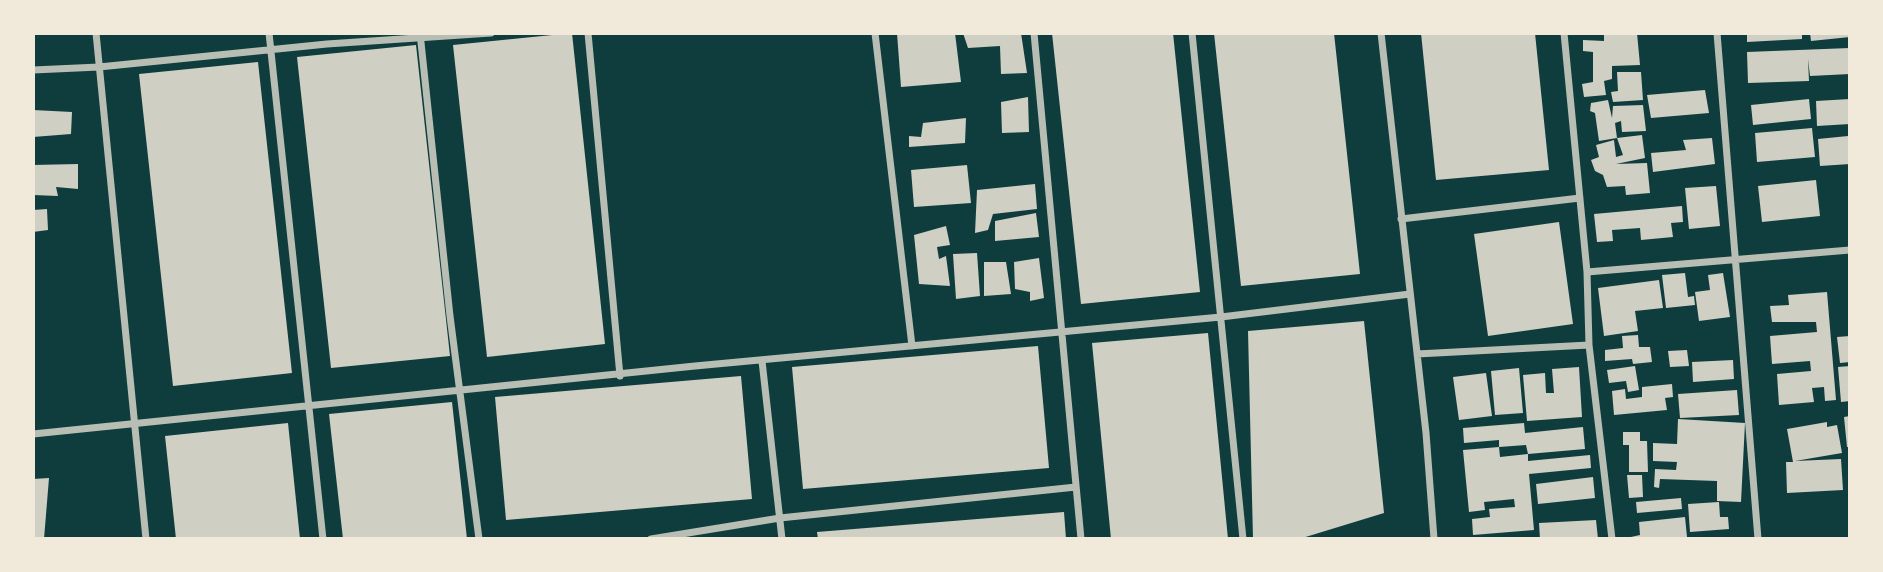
<!DOCTYPE html>
<html>
<head>
<meta charset="utf-8">
<style>
  body { margin:0 }
  #map { position:relative; width:1883px; height:572px; overflow:hidden; background:#0f3d3e; font-family:Manrope,sans-serif }
  canvas { display:block }
  .frame { position:absolute; inset:0; border:35px solid #f1e9da; pointer-events:none }
</style>
</head>
<body>
<div id="map">
<canvas width="1883" height="572"></canvas>
<div class="frame"></div>
</div>
<script>
const g = document.querySelector('canvas').getContext('2d');
g.lineJoin = 'round';
function paint(path, color) {
  g.fillStyle = color;
  g.fill(path, 'evenodd');
}
function toPath(rows) {
  const path = new Path2D();
  for (const r of rows) {
    path.moveTo(r[0], r[1]);
    for (let i = 2; i < r.length; i += 2) path.lineTo(r[i], r[i + 1]);
  }
  return path;
}
function stroke(path, color, width, dash) {
  g.strokeStyle = color;
  g.lineWidth = width;
  g.lineCap = dash ? 'butt' : 'round';
  g.setLineDash(dash || []);
  g.stroke(path);
}
const building = toPath([
  [572,33,605,344,487,357,453,45],
  [897,33,955,33,961,82,901,87],
  [963,33,1021,33,1027,73,1001,74,1000,46,968,48],
  [1052,33,1173,33,1200,292,1081,304],
  [1214,33,1334,33,1360,274,1241,286],
  [1421,33,1535,33,1549,170,1436,180],
  [1604,33,1637,33,1640,65,1612,66,1612,79,1604,81,1606,95,1584,97,1582,84,1593,82,1593,52,1583,51,1583,40,1604,41],
  [1747,33,1802,33,1802,39,1747,42],
  [1810,33,1850,33,1850,37,1811,41],
  [416,45,450,356,331,368,297,57],
  [1850,48,1850,74,1810,76,1808,59,1809,81,1748,83,1747,52],
  [258,62,292,373,173,386,139,74],
  [1617,72,1641,72,1643,100,1613,102,1611,92,1618,91],
  [1705,90,1709,113,1651,118,1647,95],
  [1028,97,1029,132,1002,133,1001,102],
  [1809,99,1811,119,1753,125,1751,105],
  [1850,99,1850,124,1817,126,1816,101],
  [1608,100,1612,118,1613,106,1643,105,1646,131,1622,132,1621,121,1615,123,1617,138,1599,141,1595,113,1590,111,1591,103],
  [33,110,72,112,71,134,33,137],
  [966,118,965,143,909,147,909,136,921,137,923,123],
  [1812,128,1815,157,1757,162,1755,133],
  [1642,135,1645,158,1616,164,1647,163,1650,193,1626,195,1625,186,1607,187,1603,175,1595,171,1591,160,1599,157,1596,145,1614,140,1616,157,1623,155,1617,138],
  [1848,136,1850,164,1820,166,1818,139],
  [1712,138,1715,164,1653,172,1651,153,1686,150,1683,140],
  [78,164,78,189,56,187,58,196,33,195,33,165],
  [967,165,971,203,914,207,911,170],
  [1816,180,1820,216,1762,222,1758,186],
  [1035,184,1037,209,993,214,988,230,975,233,977,190],
  [1716,186,1720,226,1689,229,1685,188],
  [1682,206,1683,222,1671,223,1673,237,1641,240,1640,228,1612,230,1613,241,1597,242,1594,214],
  [47,209,48,230,33,232,33,210],
  [1036,213,1039,237,995,241,995,221],
  [1559,222,1573,324,1488,336,1474,234],
  [946,226,950,245,937,247,939,259,946,256,950,286,919,284,914,235],
  [977,253,980,296,956,299,953,254],
  [1039,258,1044,298,1030,301,1030,292,1015,289,1014,262],
  [984,262,1006,262,1011,294,984,296],
  [1685,273,1688,297,1694,296,1695,305,1666,308,1662,275],
  [1723,273,1730,317,1699,321,1695,292,1710,290,1708,275],
  [1659,280,1663,308,1635,311,1638,331,1604,336,1598,288],
  [1827,292,1836,400,1825,401,1824,387,1812,388,1814,402,1779,405,1777,374,1811,371,1810,361,1772,364,1770,336,1817,332,1816,322,1772,322,1770,306,1789,305,1788,295],
  [1364,321,1384,513,1299,539,1253,539,1248,331],
  [1208,333,1228,539,1111,539,1092,343],
  [1638,335,1639,347,1650,347,1652,362,1633,364,1632,359,1605,361,1605,350,1623,348,1622,336],
  [1850,336,1850,362,1840,363,1837,337],
  [1038,346,1049,468,803,489,792,367],
  [1687,350,1689,366,1670,367,1668,351],
  [1733,360,1734,379,1693,382,1692,362],
  [1635,366,1639,390,1628,392,1626,381,1609,383,1607,370],
  [1850,366,1850,401,1841,402,1838,367],
  [1579,367,1582,417,1527,421,1523,375,1545,373,1546,393,1554,393,1552,369],
  [1519,368,1523,413,1495,415,1491,371],
  [1486,373,1492,416,1459,420,1453,377],
  [741,376,752,499,506,520,495,397],
  [1672,384,1673,397,1665,398,1667,410,1614,415,1612,391,1625,389,1626,399,1642,397,1642,387],
  [1737,390,1739,415,1680,418,1678,394],
  [452,402,467,539,343,539,329,414],
  [1850,416,1850,447,1847,447,1844,417],
  [1678,419,1745,423,1741,502,1717,501,1717,481,1660,479,1659,488,1654,487,1655,469,1676,470,1677,462,1653,461,1653,443,1677,444],
  [1827,422,1827,427,1837,425,1842,453,1795,461,1841,459,1843,490,1787,493,1786,462,1793,462,1787,429],
  [288,423,300,539,176,539,165,436],
  [1524,423,1525,433,1583,427,1585,449,1528,454,1526,445,1499,447,1499,440,1464,443,1463,428],
  [1623,432,1640,432,1640,441,1647,441,1648,472,1629,472,1629,445,1623,445],
  [1499,447,1500,457,1528,454,1528,461,1590,455,1591,468,1529,474,1534,530,1473,535,1472,519,1490,517,1489,509,1515,507,1514,499,1484,502,1485,510,1469,512,1463,450],
  [1627,475,1642,475,1643,497,1629,498],
  [1593,477,1595,498,1538,504,1536,484],
  [49,478,44,539,33,539,33,479],
  [1681,498,1682,509,1637,513,1636,502],
  [1719,502,1720,517,1728,517,1729,529,1690,532,1688,504],
  [1064,512,1066,539,818,539,817,532],
  [1685,517,1687,537,1622,539,1640,535,1639,522],
  [1596,520,1598,539,1540,539,1539,523]
]);
const minor = toPath([
  [96,33,146,539],
  [269,33,323,539],
  [420,33,450,316,479,539],
  [588,33,620,376],
  [875,33,912,346],
  [1034,33,1081,539],
  [1192,33,1243,539],
  [1381,33,1426,433,1434,539],
  [1564,33,1587,272,1589,345,1612,539],
  [1717,33,1758,539],
  [33,70,99,67,327,44,491,33],
  [1401,219,1580,198],
  [1587,272,1850,250],
  [1417,354,1589,345],
  [762,361,782,539],
  [33,434,695,366,1221,317,1410,294],
  [651,539,780,518,1076,487]
]);
paint(building, '#cfcfc3');
stroke(minor, '#b8beb3', 7);
</script>
</body>
</html>
